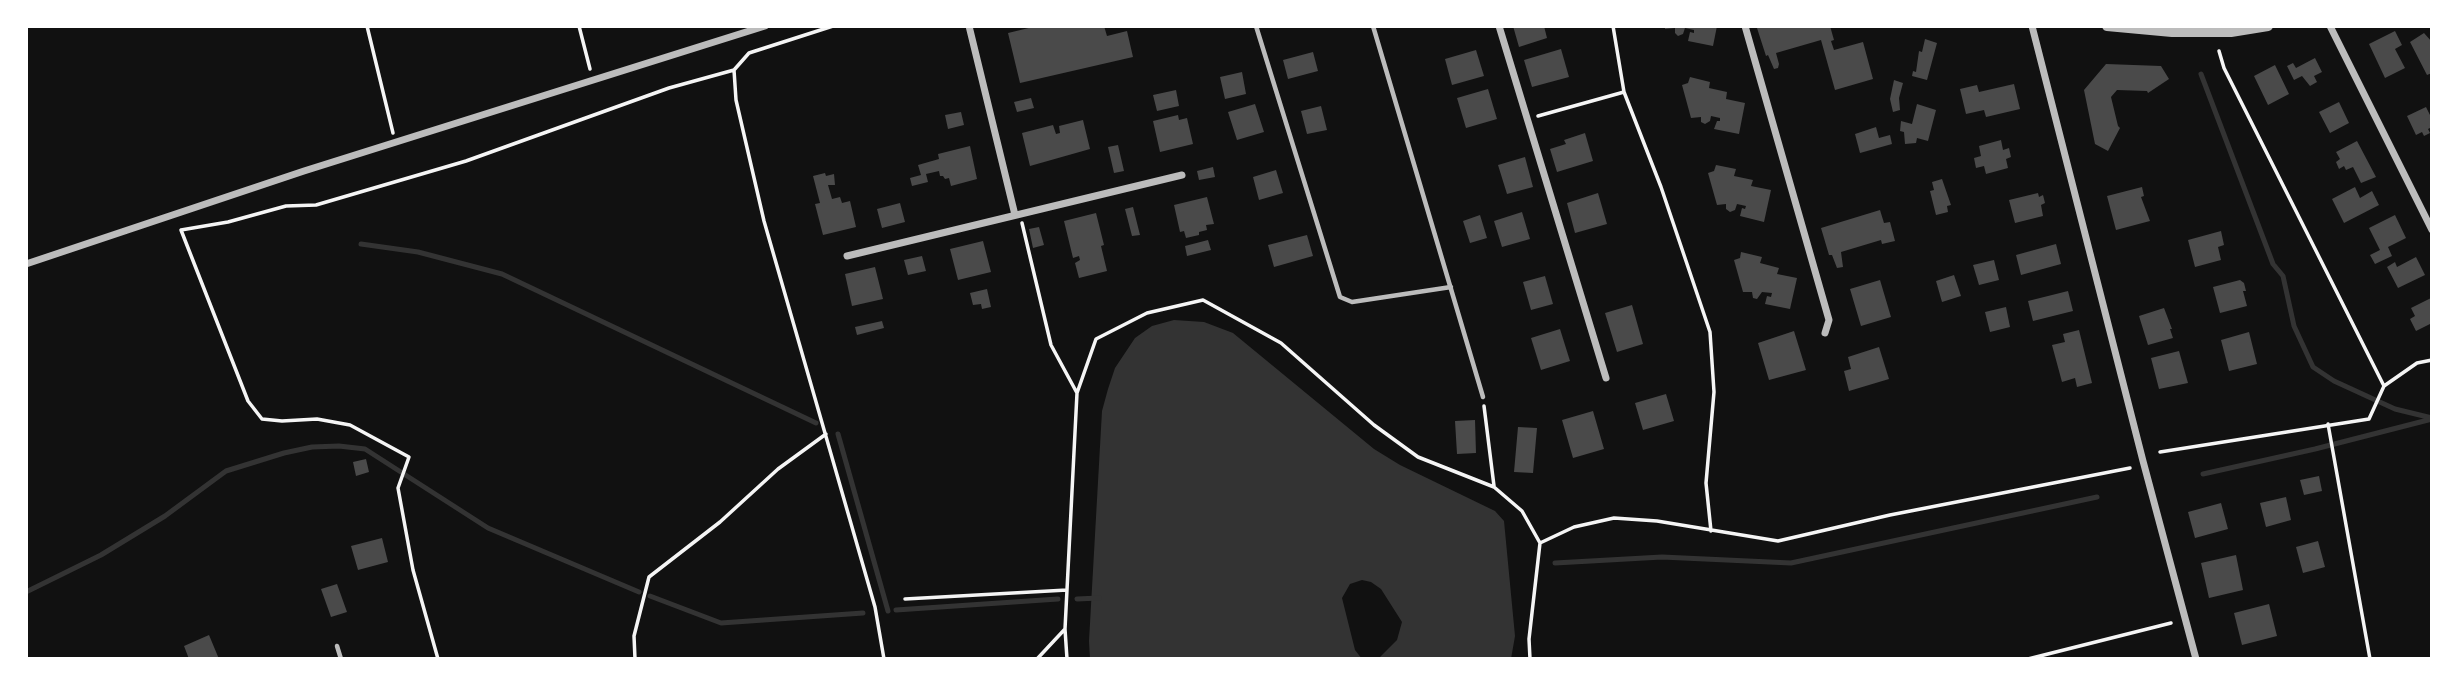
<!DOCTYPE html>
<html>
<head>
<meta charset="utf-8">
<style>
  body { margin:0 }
  #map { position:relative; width:2458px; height:685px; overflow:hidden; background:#111; font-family:Commissioner,sans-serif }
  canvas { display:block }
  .frame { position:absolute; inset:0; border:28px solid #fff; pointer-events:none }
</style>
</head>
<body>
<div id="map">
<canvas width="2458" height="685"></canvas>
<div class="frame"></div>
</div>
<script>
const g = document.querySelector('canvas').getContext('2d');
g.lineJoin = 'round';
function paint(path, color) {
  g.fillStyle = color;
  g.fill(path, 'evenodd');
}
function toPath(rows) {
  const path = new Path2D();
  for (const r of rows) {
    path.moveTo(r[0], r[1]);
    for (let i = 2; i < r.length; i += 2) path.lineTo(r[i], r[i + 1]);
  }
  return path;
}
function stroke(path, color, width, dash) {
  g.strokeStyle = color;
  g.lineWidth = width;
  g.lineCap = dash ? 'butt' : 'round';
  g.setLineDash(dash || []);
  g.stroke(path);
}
const water = toPath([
  [1174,320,1204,322,1233,333,1374,449,1400,465,1495,511,1504,521,1515,636,1511,659,1378,659,1397,640,1402,622,1381,589,1371,582,1362,580,1350,584,1342,598,1355,650,1362,659,1090,659,1089,641,1102,411,1108,389,1115,368,1135,338,1152,326]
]);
const stream = toPath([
  [2201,74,2273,264,2283,276,2294,326,2313,367,2334,381,2395,409,2432,418],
  [361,244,418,252,502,274,816,423],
  [838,434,888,611],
  [2203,474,2315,449,2432,419],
  [1555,563,1662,557,1791,563,2097,497],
  [26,592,101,555,165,516,226,471,284,453,312,447,339,446,365,449,488,528,639,592],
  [650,596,721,623,863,613],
  [1077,599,1099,598],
  [896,610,1058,599]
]);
const building = toPath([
  [1037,26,1104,26,1107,36,1127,31,1133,57,1020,83,1008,33],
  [1513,26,1544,26,1547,38,1519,47],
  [1665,26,1717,26,1713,46,1688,41,1690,32,1694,33,1694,30,1685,28,1683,34,1678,36,1675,33,1675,28,1665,29],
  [1763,26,1830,26,1834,40,1831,41,1834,50,1863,42,1873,79,1835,90,1821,40,1776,53,1779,64,1778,68,1774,69,1768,55,1766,56,1757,28],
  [2395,31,2402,45,2395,49,2405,68,2385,78,2369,44],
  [2424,33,2432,42,2432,73,2427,75,2410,42],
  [1925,39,1937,43,1927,80,1912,76,1913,71,1916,72,1919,51,1922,52],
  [1561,49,1569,77,1532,87,1524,60],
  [1476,50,1484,76,1452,85,1445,59],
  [1313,52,1318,71,1288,79,1283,60],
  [2315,58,2322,72,2314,76,2317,82,2310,86,2302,76,2294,80,2287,66,2293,63,2296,68],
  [2106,64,2161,66,2169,79,2148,93,2147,91,2117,90,2111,97,2118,126,2120,128,2108,151,2095,144,2084,90],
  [2275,65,2289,94,2268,105,2254,76],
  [1242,72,1246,94,1225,99,1220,77],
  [1690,77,1710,82,1709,88,1727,92,1726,99,1745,103,1739,134,1714,129,1717,121,1720,121,1720,118,1711,116,1710,121,1705,124,1701,122,1701,117,1691,118,1682,85,1688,83],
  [1894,80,1903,83,1899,98,1900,110,1893,112,1890,99],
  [2014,84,2020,109,1986,117,1984,110,1966,114,1960,89,1977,85,1979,92],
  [1488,89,1497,119,1466,128,1457,98],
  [1176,90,1179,106,1157,111,1153,95],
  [1031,98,1034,108,1017,112,1014,102],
  [2339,102,2349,123,2330,133,2319,112],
  [1255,104,1264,132,1237,140,1228,112],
  [1917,104,1936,110,1928,141,1917,138,1916,143,1905,144,1904,132,1900,131,1901,121,1912,124],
  [1321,106,1327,130,1307,134,1301,111],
  [2426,107,2432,119,2432,127,2428,129,2430,133,2424,136,2422,132,2416,135,2407,116],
  [961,112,964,125,948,129,945,115],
  [1178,115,1179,120,1187,118,1193,144,1160,152,1153,121],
  [1083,120,1090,149,1030,166,1022,133,1053,125,1056,134,1060,133,1059,126],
  [1876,127,1879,138,1890,135,1892,144,1860,153,1855,134],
  [1585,133,1593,161,1557,172,1550,149,1566,144,1564,140],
  [2001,140,2003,150,2009,148,2011,157,2006,159,2008,168,1986,174,1984,166,1976,168,1974,158,1981,156,1979,146],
  [2357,141,2376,177,2361,183,2353,167,2346,170,2344,166,2339,169,2336,162,2340,159,2336,152],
  [1118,145,1124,171,1114,173,1108,147],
  [970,146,977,179,951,186,949,178,945,179,943,176,940,176,939,171,926,174,928,182,912,186,910,178,921,175,918,165,939,159,938,154],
  [1525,157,1533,187,1507,194,1498,165],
  [1716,165,1736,169,1734,176,1753,180,1751,186,1771,190,1764,222,1740,216,1742,208,1745,209,1746,206,1737,204,1735,210,1730,212,1726,209,1726,204,1717,205,1708,173,1714,171],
  [1213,167,1215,177,1199,180,1197,171],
  [1276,170,1283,193,1259,200,1253,177],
  [825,173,826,176,834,174,835,185,828,185,832,199,840,197,842,203,850,201,856,227,823,235,815,204,820,203,813,176],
  [1942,179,1951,205,1947,206,1948,212,1936,215,1930,191,1934,190,1932,182],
  [2142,187,2144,196,2141,197,2150,221,2116,230,2107,196],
  [2355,187,2360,198,2372,191,2379,205,2344,223,2332,199],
  [1598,193,1607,224,1575,233,1567,203],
  [2038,193,2039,197,2043,195,2045,203,2041,205,2043,216,2015,223,2009,200],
  [1207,197,1214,224,1206,225,1207,230,1199,232,1199,235,1186,238,1184,231,1180,232,1174,205],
  [900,203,905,222,882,228,877,209],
  [1133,207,1140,235,1132,236,1125,209],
  [1880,210,1884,223,1890,222,1895,241,1882,244,1881,240,1841,252,1843,267,1837,268,1832,255,1829,255,1821,228],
  [1522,212,1530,239,1502,247,1494,221],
  [1096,213,1104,245,1101,246,1107,271,1079,278,1075,263,1080,260,1079,256,1073,258,1064,221],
  [1480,215,1487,238,1470,243,1463,221],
  [2395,215,2406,238,2388,247,2392,256,2375,264,2370,255,2380,250,2369,228],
  [1039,227,1044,245,1033,248,1029,229],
  [2221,231,2224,245,2218,247,2221,260,2195,267,2188,240],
  [1307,235,1313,256,1274,267,1268,245],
  [1208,240,1211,250,1187,256,1185,246],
  [983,241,991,272,958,280,950,249],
  [2056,244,2061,264,2021,275,2016,255],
  [1741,252,1762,257,1760,263,1779,268,1777,274,1797,278,1790,309,1765,304,1767,296,1771,297,1772,293,1762,292,1757,299,1753,298,1752,292,1743,292,1734,260,1740,258],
  [922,256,926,271,908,275,904,260],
  [2416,257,2425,275,2398,288,2387,267,2395,262,2397,267],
  [1994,260,1999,280,1979,285,1973,265],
  [875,267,883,299,852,306,845,274],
  [1954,275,1961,296,1942,302,1936,281],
  [1545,276,1553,304,1531,310,1523,282],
  [1880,280,1891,317,1861,326,1850,289],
  [2240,280,2244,283,2246,291,2243,291,2247,306,2220,313,2213,287],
  [987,289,991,307,982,309,981,304,973,305,970,293],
  [2068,291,2073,311,2033,321,2028,301],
  [2431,298,2432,323,2416,331,2410,319,2415,316,2411,308],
  [1632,305,1643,344,1617,352,1605,313],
  [2006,307,2010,327,1990,332,1985,312],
  [2164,308,2172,329,2170,329,2173,338,2148,345,2139,316],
  [882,321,884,328,857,335,855,327],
  [1560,329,1570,361,1541,370,1531,338],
  [2079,330,2092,383,2077,387,2075,378,2062,382,2052,345,2065,342,2063,334],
  [1794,331,1806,370,1769,380,1758,343],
  [2249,332,2257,364,2229,371,2221,340],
  [1879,347,1889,379,1849,391,1844,371,1851,369,1848,357],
  [2179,351,2188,383,2159,389,2151,358],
  [1666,394,1674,421,1643,430,1635,403],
  [1593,411,1604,449,1573,458,1562,420],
  [1475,420,1476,453,1457,454,1455,421],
  [1518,427,1537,428,1533,473,1514,472],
  [366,459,369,472,356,476,353,462],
  [2319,476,2322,491,2304,495,2300,480],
  [2286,497,2291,520,2266,527,2260,503],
  [2221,503,2228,529,2195,538,2188,512],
  [382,538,388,562,358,570,351,546],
  [2318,541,2325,567,2303,573,2296,547],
  [2236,555,2243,590,2209,598,2201,563],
  [337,584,347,612,331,617,321,589],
  [2269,604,2277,636,2242,645,2234,613],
  [209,635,219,659,189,659,184,646]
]);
const path = toPath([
  [367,26,393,133],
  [579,26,590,69],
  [1613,26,1624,92,1661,187,1710,332,1714,392,1706,483,1711,531],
  [2219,51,2224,68,2384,386],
  [734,70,749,53,833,26],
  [1538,116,1624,92],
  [1022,223,1051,345,1077,393],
  [181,230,228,222,286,206,316,205,466,161,669,88,734,70,736,100,764,221,875,607,884,659],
  [181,230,248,401,262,419,282,421,317,419,350,425,409,457,398,488,413,570,438,659],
  [1484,406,1494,486],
  [2328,424,2370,659],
  [2160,452,2369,419,2384,386,2417,363,2432,360],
  [1540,543,1574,527,1614,518,1657,521,1778,541,1890,515,2130,468],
  [905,599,1067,590],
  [635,659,634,636,649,577,720,522,778,469,826,434],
  [1037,659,1065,629],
  [1067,659,1065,629,1077,393,1096,339,1147,313,1203,300,1281,343,1374,425,1418,457,1494,487,1522,511,1540,543,1529,639,1530,659],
  [2028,659,2171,623]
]);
const service = toPath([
  [1256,26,1340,297,1352,302,1451,287],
  [1373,26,1483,397],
  [337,646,341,659]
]);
const minor = toPath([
  [969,26,1015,215],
  [1499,26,1606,378],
  [1745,26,1829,320,1825,333],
  [2032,26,2143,461,2196,659],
  [2330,26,2432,230],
  [847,256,1182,175],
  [26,264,304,171,765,26]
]);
const tertiary = toPath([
  [2107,26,2172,32,2231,32,2268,26]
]);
paint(water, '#333');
stroke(stream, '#333', 5);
paint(building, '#4a4a4a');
stroke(path, '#f5f5f5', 3.5);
stroke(service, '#bcbcbc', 4.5);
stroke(minor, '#bcbcbc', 7);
stroke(tertiary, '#bcbcbc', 10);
</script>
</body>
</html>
